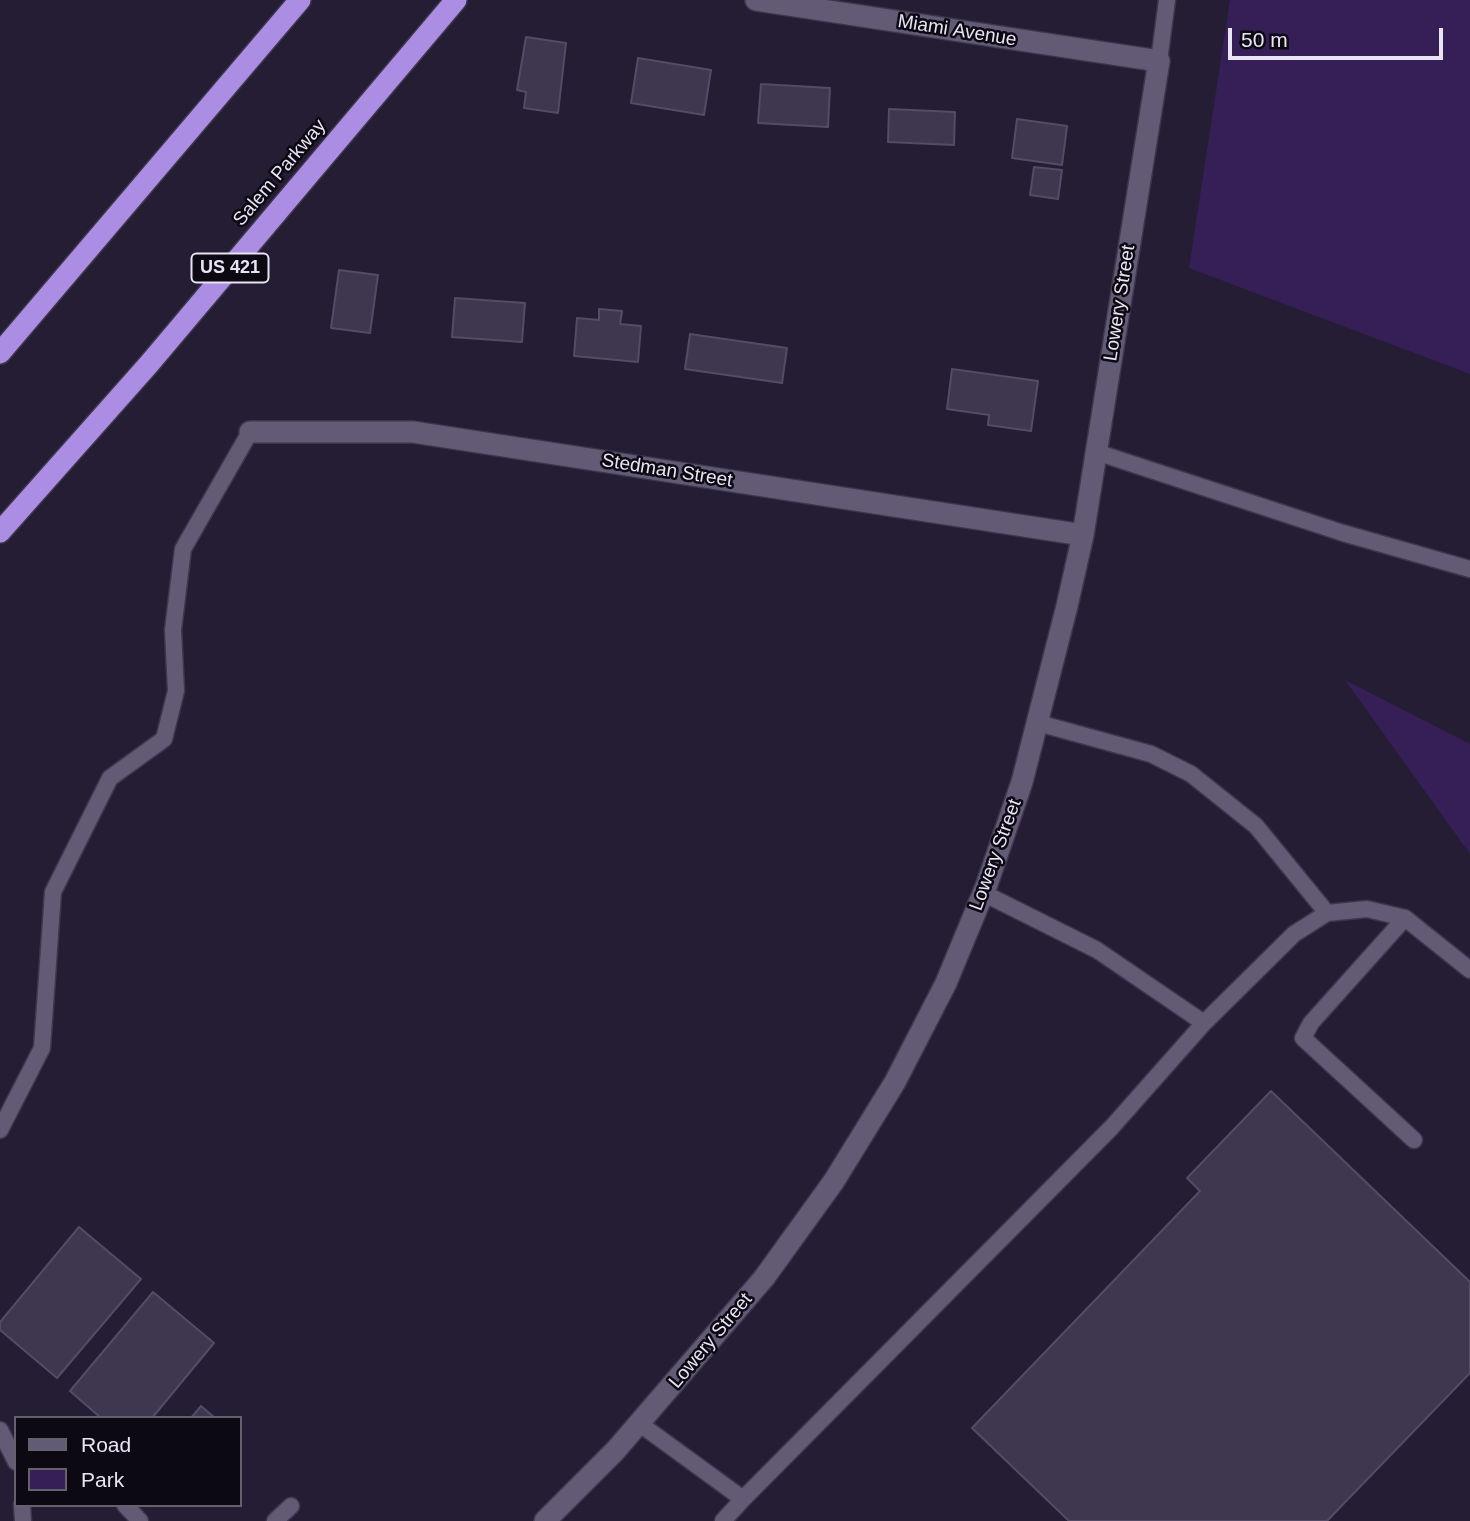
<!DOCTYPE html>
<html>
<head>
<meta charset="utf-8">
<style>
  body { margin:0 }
  #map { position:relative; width:1470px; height:1521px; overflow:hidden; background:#251d34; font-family:Helvetica,sans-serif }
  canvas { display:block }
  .legend { position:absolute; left:14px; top:1416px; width:228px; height:91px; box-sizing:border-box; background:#0c0913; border:2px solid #64616d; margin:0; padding:9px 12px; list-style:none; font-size:21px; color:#e8e4f4 }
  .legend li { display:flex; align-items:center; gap:14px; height:35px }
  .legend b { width:35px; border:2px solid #64616d }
  .scale { position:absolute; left:1228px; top:28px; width:215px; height:32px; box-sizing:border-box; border:4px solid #e8e4f4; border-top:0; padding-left:9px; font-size:21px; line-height:24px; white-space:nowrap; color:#e8e4f4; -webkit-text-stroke:5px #0c0913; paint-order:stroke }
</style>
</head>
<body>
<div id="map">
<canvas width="1470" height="1521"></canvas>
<ul class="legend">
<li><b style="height:9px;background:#635a75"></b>Road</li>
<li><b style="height:19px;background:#351f56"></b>Park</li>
</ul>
<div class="scale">50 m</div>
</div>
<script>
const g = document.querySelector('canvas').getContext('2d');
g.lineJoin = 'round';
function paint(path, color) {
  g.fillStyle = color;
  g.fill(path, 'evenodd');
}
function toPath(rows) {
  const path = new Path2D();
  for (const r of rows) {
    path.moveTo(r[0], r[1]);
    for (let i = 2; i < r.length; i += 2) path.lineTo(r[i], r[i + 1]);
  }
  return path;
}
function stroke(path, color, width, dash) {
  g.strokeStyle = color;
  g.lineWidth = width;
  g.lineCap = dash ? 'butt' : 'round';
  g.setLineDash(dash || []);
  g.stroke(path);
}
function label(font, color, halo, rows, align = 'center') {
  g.font = font + ' Helvetica,sans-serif';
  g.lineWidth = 5;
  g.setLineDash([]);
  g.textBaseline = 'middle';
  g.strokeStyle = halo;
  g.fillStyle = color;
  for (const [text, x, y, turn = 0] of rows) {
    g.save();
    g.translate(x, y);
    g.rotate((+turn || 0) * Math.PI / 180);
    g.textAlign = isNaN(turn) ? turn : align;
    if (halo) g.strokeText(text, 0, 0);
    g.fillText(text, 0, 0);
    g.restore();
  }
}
const green = toPath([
  [1230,0,1470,0,1470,374,1189,268],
  [1345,680,1470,744,1470,854]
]);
const building = toPath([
  [526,37,566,43,558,113,524,108,526,92,517,90,526,37],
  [638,58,711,70,704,115,631,103,638,58],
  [761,84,830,88,828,127,758,123,761,84],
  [889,109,955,112,954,145,888,142,889,109],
  [1017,119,1067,126,1062,165,1012,158,1017,119],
  [1034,167,1062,170,1058,199,1030,195,1034,167],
  [339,270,378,275,370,333,331,328,339,270],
  [455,298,525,303,522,342,452,337,455,298],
  [599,309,622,311,620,324,641,326,638,362,574,356,577,318,599,320,599,309],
  [690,334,787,348,782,383,685,369,690,334],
  [952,369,1038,381,1031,431,988,425,989,415,947,409,952,369],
  [1271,1091,1470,1282,1470,1373,1327,1521,1069,1521,972,1428,1200,1191,1187,1178,1271,1091],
  [79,1227,141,1279,57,1378,0,1330,0,1322,79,1227],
  [153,1292,214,1343,152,1418,101,1418,70,1391,153,1292],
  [201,1406,215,1418,191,1418,201,1406]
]);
const lane = toPath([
  [1159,61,1167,0],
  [1096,452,1343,533,1470,569],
  [1038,723,1151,754,1191,774,1256,826,1327,913],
  [1405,918,1311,1023,1303,1038,1414,1140],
  [1204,1023,1294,934,1327,913,1367,909,1405,918,1470,970],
  [0,1130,42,1048,53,892,110,778,164,739,176,691,173,630,183,549,250,432],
  [640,1424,743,1499,1111,1128,1204,1023,1097,950,983,893],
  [0,1430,16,1462],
  [22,1505,23,1521],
  [125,1505,140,1521],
  [275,1521,291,1506],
  [723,1521,743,1499]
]);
const street = toPath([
  [250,432,413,432,1083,535],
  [545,1521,615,1451,764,1278,834,1181,895,1082,946,983,987,884,1022,782,1067,606,1083,535,1159,61,756,0]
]);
const highway = toPath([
  [0,353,300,0],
  [0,532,149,364,456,0]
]);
const shields = [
  [230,268,77]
];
const shieldNames = [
  ["US 421",230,268]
];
const streetNames = [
  ["Miami Avenue",957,31,9],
  ["Salem Parkway",280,173,-50],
  ["Lowery Street",1120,303,-81],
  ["Stedman Street",667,471,9],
  ["Lowery Street",996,855,-70],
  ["Lowery Street",711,1341,-50]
];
paint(green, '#351f56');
paint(building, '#3f3750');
stroke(building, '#544b66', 2);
stroke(lane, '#3e374b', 19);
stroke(street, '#3e374b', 24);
stroke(highway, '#3e374b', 24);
stroke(lane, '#635a75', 16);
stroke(street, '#635a75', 21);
stroke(highway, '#ab8de3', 21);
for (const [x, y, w] of shields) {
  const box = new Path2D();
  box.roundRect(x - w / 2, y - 14.5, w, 29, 5);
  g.fillStyle = '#0c0913';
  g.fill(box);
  stroke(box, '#e8e4f4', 2);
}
label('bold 18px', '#e8e4f4', null, shieldNames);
label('19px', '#e8e4f4', '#0c0913', streetNames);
</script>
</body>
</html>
